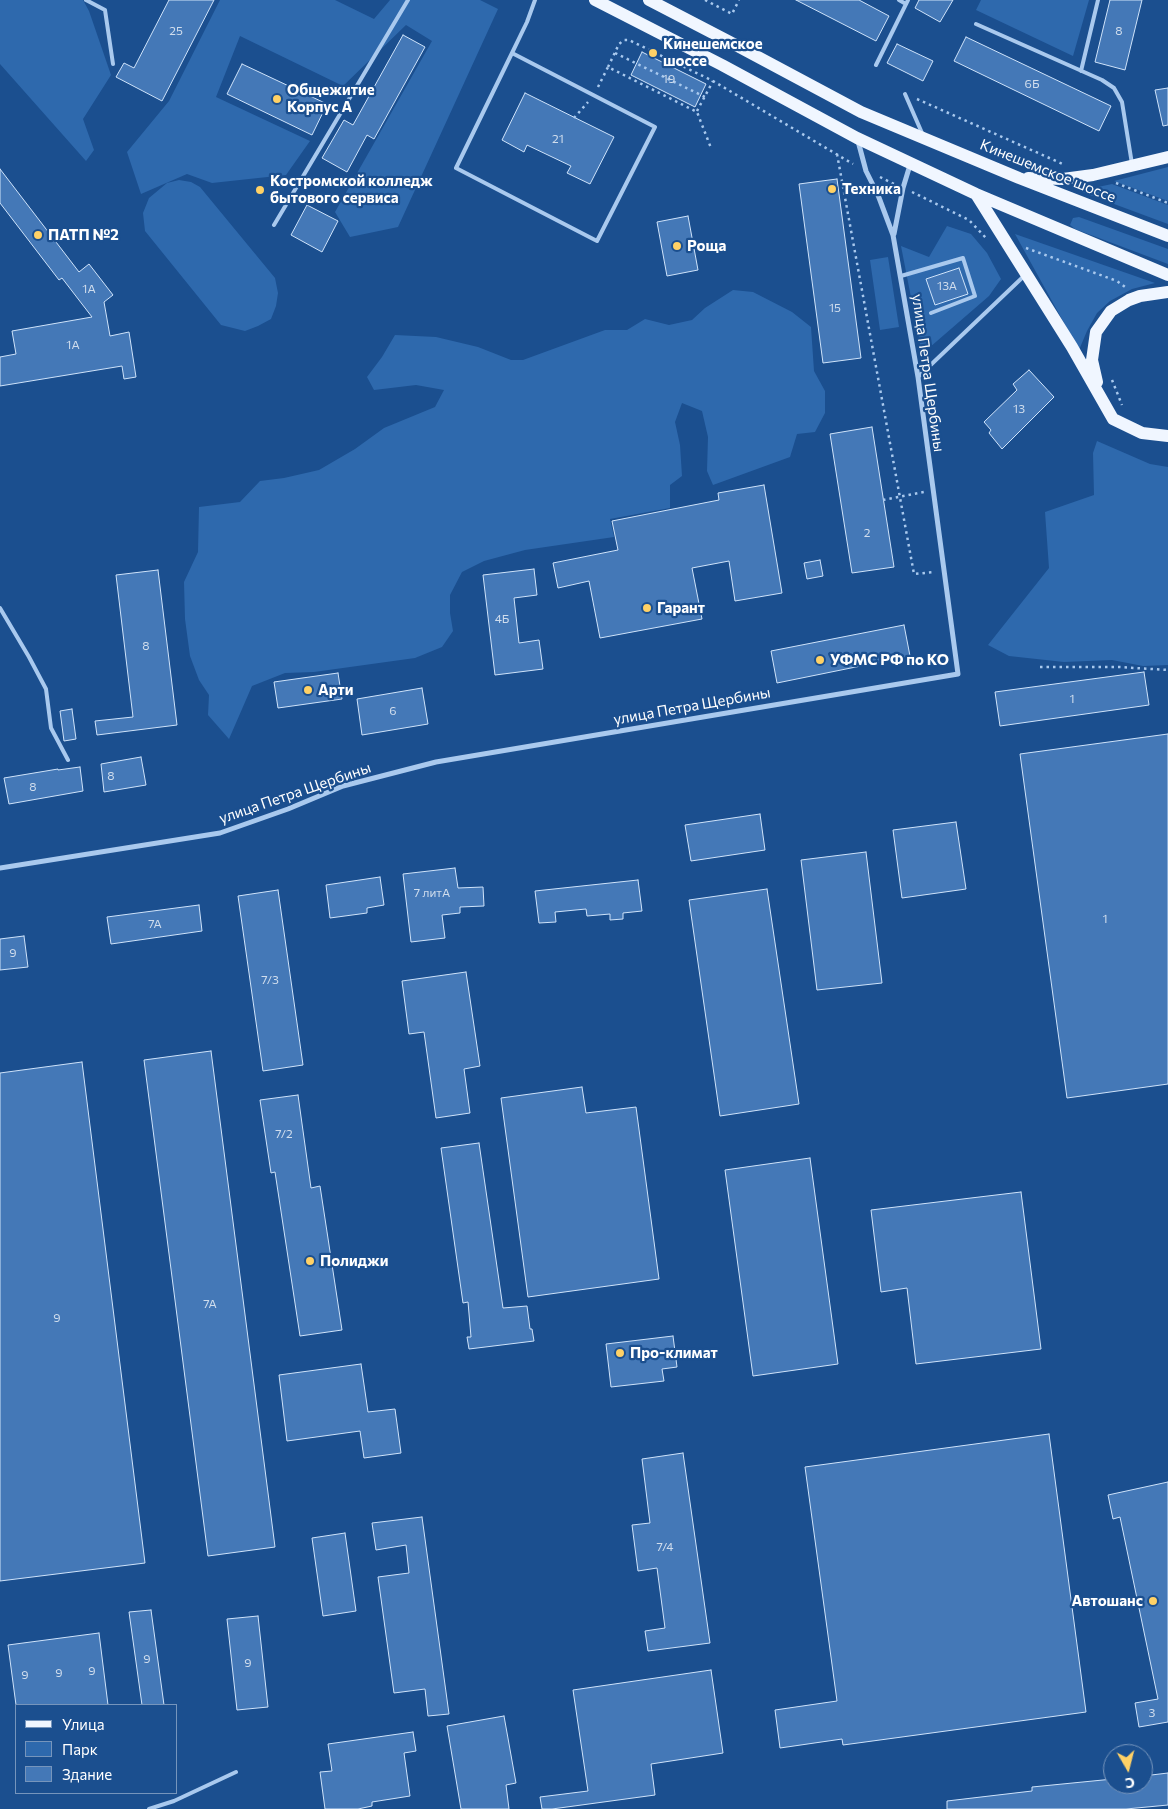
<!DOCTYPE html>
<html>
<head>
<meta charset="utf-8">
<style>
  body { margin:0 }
  #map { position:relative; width:1168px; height:1809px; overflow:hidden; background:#1b4f8f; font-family:Commissioner,sans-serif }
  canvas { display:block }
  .legend { position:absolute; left:15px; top:1704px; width:162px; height:90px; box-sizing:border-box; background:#1b4f8f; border:1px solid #7695bc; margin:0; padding:6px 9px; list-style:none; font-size:15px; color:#fff }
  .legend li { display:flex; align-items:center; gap:10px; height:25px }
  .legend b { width:25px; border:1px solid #7695bc }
  .north { position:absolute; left:1103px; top:1744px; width:50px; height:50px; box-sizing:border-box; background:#1b4f8f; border:1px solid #7695bc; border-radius:50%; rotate:172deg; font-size:14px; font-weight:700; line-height:20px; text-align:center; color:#fff }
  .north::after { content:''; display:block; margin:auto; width:18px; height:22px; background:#ffd166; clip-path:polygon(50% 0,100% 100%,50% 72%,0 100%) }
</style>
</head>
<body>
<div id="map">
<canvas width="1168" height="1809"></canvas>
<ul class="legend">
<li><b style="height:6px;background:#f0f6ff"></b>Улица</li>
<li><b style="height:14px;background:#2e69ad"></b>Парк</li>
<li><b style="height:14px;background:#4478b7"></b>Здание</li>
</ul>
<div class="north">С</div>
</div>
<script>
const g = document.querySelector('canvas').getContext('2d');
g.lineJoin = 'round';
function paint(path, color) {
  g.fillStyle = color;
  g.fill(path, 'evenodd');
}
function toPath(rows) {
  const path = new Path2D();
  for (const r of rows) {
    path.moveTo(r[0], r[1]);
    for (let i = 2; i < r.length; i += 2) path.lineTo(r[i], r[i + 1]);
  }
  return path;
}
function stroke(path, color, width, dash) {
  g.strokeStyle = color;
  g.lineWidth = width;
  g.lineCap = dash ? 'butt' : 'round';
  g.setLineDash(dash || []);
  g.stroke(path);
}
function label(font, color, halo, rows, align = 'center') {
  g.font = font + ' Commissioner,sans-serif';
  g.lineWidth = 4.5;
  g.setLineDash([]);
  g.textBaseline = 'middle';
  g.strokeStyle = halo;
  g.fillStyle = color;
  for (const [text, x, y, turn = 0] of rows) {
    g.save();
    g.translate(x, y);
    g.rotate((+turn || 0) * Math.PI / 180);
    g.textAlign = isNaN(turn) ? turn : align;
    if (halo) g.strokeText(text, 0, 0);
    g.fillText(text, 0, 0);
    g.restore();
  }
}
const green = toPath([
  [0,0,83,0,89,11,111,75,83,119,94,150,86,161,0,64],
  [220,0,335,0,374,19,390,0,480,0,498,9,398,227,350,237,335,212,432,41,406,25,343,86,240,36,216,97,310,141,286,175,212,183,187,174,141,194,127,152,169,101],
  [981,0,1089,0,1073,56,976,10],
  [1168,167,1168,201,1114,181],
  [179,180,191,182,200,187,275,278,278,293,276,306,271,319,258,326,245,331,221,325,145,231,143,213,149,198,167,183],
  [1112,184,1168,205,1168,224,1079,191],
  [1079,217,1168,249,1168,264,1075,229,1070,225,1073,218],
  [947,226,971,234,987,253,1001,279,989,296,922,354,901,246,929,257],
  [1015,234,1155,283,1132,289,1110,301,1097,313,1087,331,1079,350],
  [888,257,899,327,880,330,870,260],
  [733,290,753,292,792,312,811,327,814,371,825,391,825,413,815,432,797,434,790,457,713,485,707,471,708,437,702,411,682,403,675,422,680,445,682,476,670,485,670,508,610,519,614,537,525,550,484,561,462,572,450,595,450,613,453,631,442,647,415,658,314,672,285,673,252,686,229,739,208,715,209,695,199,680,190,656,185,619,184,582,198,552,199,507,240,502,260,481,284,478,319,470,355,449,384,428,435,407,444,390,416,385,374,390,367,377,382,357,395,335,436,337,478,347,511,360,523,360,605,330,627,330,645,319,669,325,692,320,705,308],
  [1097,441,1150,464,1168,467,1168,665,1143,666,1112,660,1064,662,1009,656,988,645,1049,568,1045,512,1094,495,1093,453]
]);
const building = toPath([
  [169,0,214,0,162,101,116,77,124,63,134,68,169,0],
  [796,0,859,0,889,16,876,41,796,0],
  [919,0,953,0,940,22,915,8,919,0],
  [1110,0,1142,0,1125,70,1095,62,1110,0],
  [403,35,425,47,374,139,367,135,347,172,322,158,344,120,353,125,403,35],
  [966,37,1111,106,1099,131,954,61,966,37],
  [897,44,933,61,923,81,887,63,897,44],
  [642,52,706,84,695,107,631,75,642,52],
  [242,64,327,104,312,135,227,94,242,64],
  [1168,88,1168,125,1163,126,1155,90,1168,88],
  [525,93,614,137,590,184,567,173,571,166,527,145,524,152,502,140,525,93],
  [0,169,79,272,89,264,113,295,104,302,110,336,129,332,136,377,124,379,122,366,0,386,0,357,16,354,12,331,92,317,62,278,59,280,0,203,0,169],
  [837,179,861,358,823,363,799,184,837,179],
  [307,205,338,221,322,252,291,235,307,205],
  [688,216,698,270,667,276,657,222,688,216],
  [959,268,968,294,935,305,926,279,959,268],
  [1029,370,1054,397,1002,449,989,433,991,430,984,422,1017,390,1013,384,1029,370],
  [872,427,894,567,852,573,830,434,872,427],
  [764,485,782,593,735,601,729,561,692,568,702,619,600,638,589,581,558,588,553,563,618,550,612,521,719,500,718,493,764,485],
  [820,560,823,576,807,579,804,563,820,560],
  [534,569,537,595,514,598,519,643,539,640,543,669,495,675,483,575,534,569],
  [158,570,177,725,97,735,95,721,133,717,116,575,158,570],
  [904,625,910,656,777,683,771,651,904,625],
  [1144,672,1149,705,1000,726,995,692,1144,672],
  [338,673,342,699,278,708,274,682,338,673],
  [422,688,428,724,362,735,357,699,422,688],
  [72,709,76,739,64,741,60,711,72,709],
  [1168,734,1168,1084,1067,1098,1020,754,1168,734],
  [141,757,146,785,104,792,101,764,141,757],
  [80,767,83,791,9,804,4,778,58,769,58,770,80,767],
  [760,814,765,850,691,861,685,825,760,814],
  [956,822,966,889,902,898,893,830,956,822],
  [866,852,882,983,817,990,801,860,866,852],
  [455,868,458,888,483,887,484,906,460,907,460,913,442,915,445,938,411,942,403,874,455,868],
  [380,877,384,905,367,908,367,913,330,918,326,885,380,877],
  [638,880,642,911,623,913,623,919,610,920,610,914,587,916,586,909,555,912,556,922,539,923,535,891,638,880],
  [767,889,799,1104,720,1116,689,900,767,889],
  [278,890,303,1065,263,1071,238,896,278,890],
  [199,905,202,931,111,944,107,917,199,905],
  [24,936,28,967,0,970,0,939,24,936],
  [466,972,480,1066,464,1069,470,1113,436,1118,424,1032,409,1034,402,981,466,972],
  [211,1051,275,1547,208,1556,144,1060,211,1051],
  [82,1062,145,1563,0,1581,0,1073,82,1062],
  [582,1087,586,1113,636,1107,659,1279,528,1297,501,1098,582,1087],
  [298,1095,311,1188,320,1186,342,1330,300,1336,275,1172,271,1173,260,1100,298,1095],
  [479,1143,503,1308,527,1306,530,1329,532,1329,534,1341,469,1349,467,1337,471,1337,468,1302,463,1303,441,1148,479,1143],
  [810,1158,838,1364,753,1376,725,1170,810,1158],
  [1021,1192,1041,1349,916,1364,907,1288,881,1292,871,1210,1021,1192],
  [673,1336,677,1367,662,1369,664,1381,611,1387,606,1344,673,1336],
  [361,1364,368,1412,395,1409,401,1453,364,1458,360,1431,287,1441,279,1375,361,1364],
  [1049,1434,1086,1712,843,1745,842,1739,780,1748,775,1710,837,1701,805,1467,1049,1434],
  [683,1453,710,1643,648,1651,645,1631,665,1628,657,1568,638,1571,632,1525,650,1523,642,1459,683,1453],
  [1168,1482,1168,1722,1139,1727,1135,1703,1158,1699,1120,1517,1113,1519,1108,1495,1168,1482],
  [422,1517,449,1714,428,1716,425,1689,394,1693,378,1577,409,1573,406,1545,376,1550,372,1523,422,1517],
  [345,1533,356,1611,323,1616,312,1538,345,1533],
  [151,1610,164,1705,142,1705,129,1612,151,1610],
  [258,1616,268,1707,237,1710,227,1619,258,1616],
  [99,1633,108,1705,16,1705,8,1645,99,1633],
  [711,1670,723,1753,651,1764,655,1795,552,1809,542,1809,540,1797,588,1791,573,1690,711,1670],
  [504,1716,516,1783,506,1785,509,1809,461,1809,447,1726,504,1716],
  [413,1732,416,1751,404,1753,410,1796,372,1802,372,1806,358,1809,325,1809,320,1772,332,1771,328,1744,413,1732],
  [1168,1773,1168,1805,1126,1809,947,1809,947,1801,1032,1791,1032,1787,1113,1779,1113,1784,1143,1784,1143,1776,1168,1773]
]);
const path = toPath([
  [705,0,732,14,739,0],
  [615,53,705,97],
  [608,67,619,44,624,40,629,40,713,81,853,164],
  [598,87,608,67,697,112,711,148],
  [917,99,1065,165],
  [697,111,713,81],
  [574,118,588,102],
  [837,154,914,574,935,572],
  [880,177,896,185],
  [1116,183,1168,203],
  [912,192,969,220,987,239],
  [1026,248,1117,281,1125,287],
  [1112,380,1122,405],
  [883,500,924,492],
  [1040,667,1119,667,1168,670]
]);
const lane = toPath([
  [86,0,105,10,113,64],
  [899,0,906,4],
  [976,24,1102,80,1114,88,1122,102,1132,164],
  [512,53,655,127,597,241,456,168,512,53,527,22,535,0],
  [876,65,908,0],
  [1081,71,1098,0],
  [905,94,922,133],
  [274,225,408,0],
  [901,276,963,258,975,296,931,313],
  [918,377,1024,276],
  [0,608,29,657,46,689,51,728,68,760],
  [149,1809,174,1801,236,1772]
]);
const street = toPath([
  [894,234,903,188,910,165],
  [0,868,220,833,288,809,343,786,436,762,958,674,918,377,893,235,878,195,866,171,858,141]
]);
const primary = toPath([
  [595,0,722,65,857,138,976,194,1168,275],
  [649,0,730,42,861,112,1019,178,1168,236],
  [1028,178,1063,179,1093,175,1168,157],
  [976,194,1072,347,1113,419,1142,433,1168,436],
  [1097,382,1092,360,1096,332,1111,311,1129,300,1140,296,1168,292]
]);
const markers = [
  [653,53,5,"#ffd166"],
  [277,99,5,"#ffd166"],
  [832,189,5,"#ffd166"],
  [260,190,5,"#ffd166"],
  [38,235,5,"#ffd166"],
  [677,246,5,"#ffd166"],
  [647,608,5,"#ffd166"],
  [820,660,5,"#ffd166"],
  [308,690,5,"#ffd166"],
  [310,1261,5,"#ffd166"],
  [620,1353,5,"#ffd166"],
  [1153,1601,5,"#ffd166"]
];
const numberNames = [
  ["25",176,31],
  ["8",1119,31],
  ["19",669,79],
  ["6Б",1032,84],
  ["21",558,139],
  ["13А",947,286],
  ["1А",89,289],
  ["15",835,308],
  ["1А",73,345],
  ["13",1019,409],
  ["2",867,533],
  ["4Б",502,619],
  ["8",146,646],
  ["1",1072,699],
  ["6",393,711],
  ["8",111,776],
  ["8",33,787],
  ["7 литА",432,893],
  ["1",1105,919],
  ["7А",155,924],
  ["9",13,953],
  ["7/3",270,980],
  ["7/2",284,1134],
  ["7А",210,1304],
  ["9",57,1318],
  ["7/4",665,1547],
  ["9",147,1659],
  ["9",248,1663],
  ["9",92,1671],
  ["9",59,1673],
  ["9",25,1675],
  ["3",1152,1713]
];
const poiNames = [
  ["Кинешемское",663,44],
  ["шоссе",663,61],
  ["Общежитие",287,90],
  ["Корпус А",287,107],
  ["Костромской колледж",270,181],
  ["бытового сервиса",270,198],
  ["Техника",842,189],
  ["ПАТП №2",48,235],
  ["Роща",687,246],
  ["Гарант",657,608],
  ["УФМС РФ по КО",830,660],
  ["Арти",318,690],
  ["Полиджи",320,1261],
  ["Про-климат",630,1353],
  ["Автошанс",1143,1601,"right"]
];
const streetNames = [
  ["Кинешемское шоссе",1048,171,22],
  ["улица Петра Щербины",928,373,82],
  ["улица Петра Щербины",692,706,-10],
  ["улица Петра Щербины",295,793,-19]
];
paint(green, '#2e69ad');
paint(building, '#4478b7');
stroke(building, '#cfe3fa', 1);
stroke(path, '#a9c9ee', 2.5, [2.5, 4]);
stroke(lane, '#a9c9ee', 4);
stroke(street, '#a9c9ee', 5);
stroke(primary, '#f0f6ff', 12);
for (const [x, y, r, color] of markers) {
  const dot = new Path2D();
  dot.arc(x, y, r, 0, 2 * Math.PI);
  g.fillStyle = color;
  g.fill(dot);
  stroke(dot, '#1b4f8f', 2);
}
label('12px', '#d0dded', null, numberNames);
label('bold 15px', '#fff', '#1b4f8f', poiNames, 'left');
label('15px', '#fff', '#1b4f8f', streetNames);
</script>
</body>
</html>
